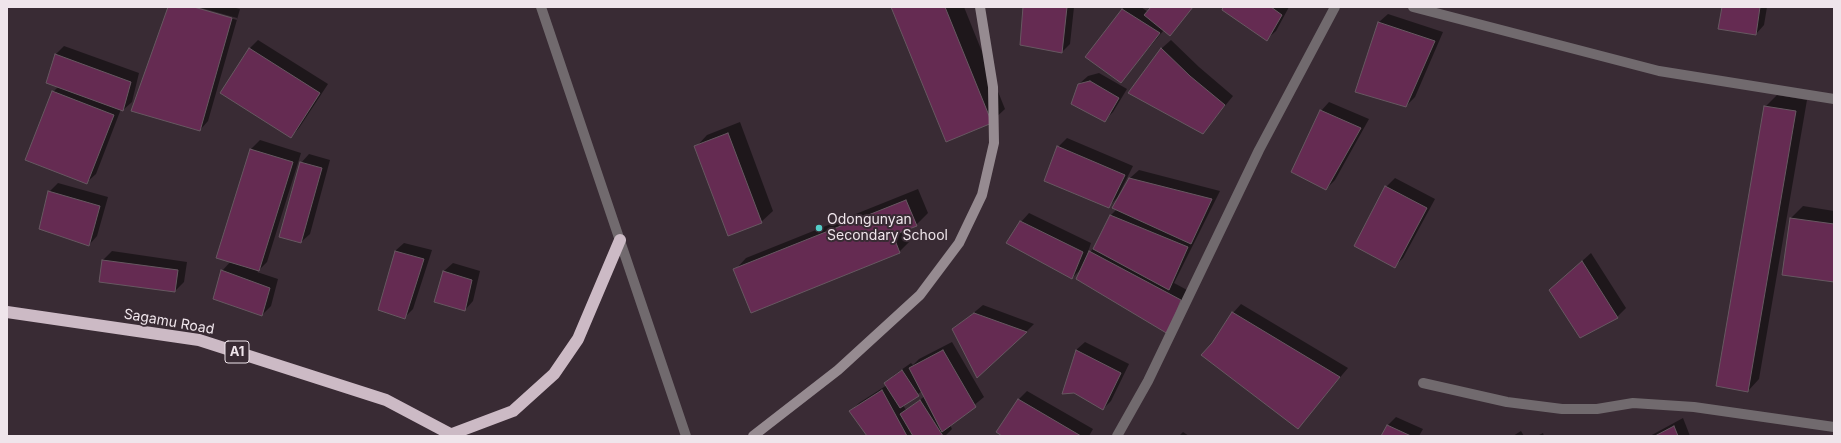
<!DOCTYPE html>
<html>
<head>
<meta charset="utf-8">
<style>
  body { margin:0 }
  #map { position:relative; width:1841px; height:443px; overflow:hidden; background:#392b34; font-family:Inter,sans-serif }
  canvas { display:block }
  .frame { position:absolute; inset:0; border:8px solid #efe5eb; pointer-events:none }
</style>
</head>
<body>
<div id="map">
<canvas width="1841" height="443"></canvas>
<div class="frame"></div>
</div>
<script>
const g = document.querySelector('canvas').getContext('2d');
g.lineJoin = 'round';
function paint(path, color) {
  g.fillStyle = color;
  g.fill(path, 'evenodd');
}
function toPath(rows) {
  const path = new Path2D();
  for (const r of rows) {
    path.moveTo(r[0], r[1]);
    for (let i = 2; i < r.length; i += 2) path.lineTo(r[i], r[i + 1]);
  }
  return path;
}
function stroke(path, color, width, dash) {
  g.strokeStyle = color;
  g.lineWidth = width;
  g.lineCap = dash ? 'butt' : 'round';
  g.setLineDash(dash || []);
  g.stroke(path);
}
function label(font, color, halo, rows, align = 'center') {
  g.font = font + ' Inter,sans-serif';
  g.lineWidth = 4;
  g.setLineDash([]);
  g.textBaseline = 'middle';
  g.strokeStyle = halo;
  g.fillStyle = color;
  for (const [text, x, y, turn = 0] of rows) {
    g.save();
    g.translate(x, y);
    g.rotate((+turn || 0) * Math.PI / 180);
    g.textAlign = isNaN(turn) ? turn : align;
    if (halo) g.strokeText(text, 0, 0);
    g.fillText(text, 0, 0);
    g.restore();
  }
}
const shadow = toPath([
  [169,7,191,7,237,20,237,18,198,7,232,7,240,9,208,121,200,130],
  [892,7,964,7,1005,109,991,122],
  [1024,7,1074,7,1070,44,1062,52],
  [1125,7,1141,7,1148,12,1152,7,1193,7,1170,34,1164,30,1121,81,1122,9],
  [1225,7,1289,7,1276,31,1267,39],
  [1723,7,1767,7,1764,25,1756,34],
  [1388,14,1443,32,1415,97,1406,106,1356,91,1379,22],
  [258,40,328,84,299,128,291,137,250,48],
  [1171,40,1199,67,1233,96,1203,133,1130,93,1162,48],
  [64,46,139,73,132,102,123,110,121,109,96,174,87,182,53,92,58,87,56,54],
  [1099,73,1127,89,1113,112,1104,121,1079,84,1088,76],
  [1777,95,1807,100,1759,379,1748,391,1765,107],
  [1329,102,1369,119,1335,180,1326,189,1321,111],
  [740,122,773,211,761,222,696,147,707,135],
  [1067,138,1133,166,1117,198,1108,207,1058,147],
  [260,140,301,153,267,262,257,272,278,279,271,306,262,315,222,271,231,261,217,257,251,149],
  [309,154,330,160,310,234,301,242,301,163],
  [1139,170,1220,191,1174,283,1189,291,1176,324,1082,268,1072,278,1021,222,1029,213,1091,243,1087,255,1097,245,1111,215,1117,209,1114,208,1130,178],
  [1395,178,1435,199,1403,258,1395,266,1386,187],
  [58,183,108,197,97,236,89,245,49,192],
  [918,189,928,213,916,225,907,229,911,240,899,252,735,270,746,258],
  [1803,206,1834,211,1834,281,1783,274,1791,218],
  [404,243,432,250,413,309,404,318,395,251],
  [112,251,187,262,184,282,175,291,100,281,103,260],
  [1591,253,1626,308,1617,317,1559,282],
  [453,263,480,271,473,301,465,310,444,271],
  [1241,304,1348,368,1298,427,1233,313],
  [983,305,1034,324,1026,332,953,330],
  [952,342,984,397,950,425,952,429,945,436,868,436,851,411,859,403,887,385,886,383,894,375,911,363,913,365,919,359],
  [922,391,925,396,906,410,903,405],
  [1085,342,1129,364,1111,401,1103,409,1074,392,1063,393,1076,350],
  [1027,391,1093,429,1089,436,1004,436,1019,399],
  [1396,417,1423,429,1419,436,1382,436,1388,425],
  [1683,418,1690,436,1650,436],
  [1521,431,1524,436,1513,436],
  [1183,432,1189,436,1179,436],
  [1543,433,1544,436,1537,436]
]);
const building = toPath([
  [168,7,194,7,232,18,200,131,131,111,168,7],
  [891,7,945,7,992,123,946,142,891,7],
  [1023,7,1067,7,1062,53,1020,45,1023,7],
  [1151,7,1193,7,1170,36,1144,15,1151,7],
  [1223,7,1271,7,1282,15,1267,41,1222,10,1223,7],
  [1722,7,1760,7,1756,35,1718,29,1722,7],
  [1122,9,1160,33,1121,83,1085,57,1122,9],
  [1378,22,1435,41,1406,107,1355,92,1378,22],
  [249,48,320,93,291,138,220,93,249,48],
  [1161,48,1190,76,1225,105,1203,134,1128,93,1161,48],
  [55,54,131,82,123,111,46,83,55,54],
  [1090,81,1119,98,1105,122,1071,104,1078,84,1090,81],
  [52,91,114,115,87,184,25,160,52,91],
  [1764,106,1796,111,1748,392,1716,386,1764,106],
  [1320,110,1361,128,1326,190,1291,172,1320,110],
  [728,133,762,223,728,236,694,146,728,133],
  [1057,146,1125,175,1109,208,1044,181,1057,146],
  [250,149,293,162,259,271,216,258,250,149],
  [300,162,322,168,301,243,279,237,300,162],
  [1129,178,1212,199,1191,244,1112,208,1129,178],
  [1385,186,1427,208,1395,268,1354,246,1385,186],
  [48,191,100,206,89,246,39,229,48,191],
  [906,200,917,226,893,235,900,253,751,313,733,269,906,200],
  [1110,215,1188,247,1169,290,1093,249,1110,215],
  [1790,218,1834,224,1834,282,1782,275,1790,218],
  [1020,221,1083,252,1072,279,1006,243,1020,221],
  [395,251,424,259,405,319,378,310,395,251],
  [1089,251,1181,300,1168,334,1076,279,1089,251],
  [102,260,178,270,175,292,99,282,102,260],
  [1582,261,1618,318,1580,338,1549,290,1582,261],
  [221,270,270,288,262,316,213,299,221,270],
  [443,271,472,280,465,311,434,302,443,271],
  [1232,312,1340,377,1298,429,1201,355,1212,343,1232,312],
  [974,313,1027,332,977,378,952,329,974,313],
  [943,350,976,407,942,432,909,368,943,350],
  [1076,350,1121,373,1103,410,1074,393,1062,394,1076,350],
  [902,370,919,396,900,408,884,383,902,370],
  [882,390,907,436,867,436,849,411,882,390],
  [1018,399,1081,436,1002,436,996,432,1018,399],
  [920,400,943,436,913,436,900,414,920,400],
  [1387,425,1411,436,1381,436,1387,425],
  [1674,426,1678,436,1655,436,1674,426]
]);
const street = toPath([
  [541,7,686,436],
  [1413,7,1659,71,1834,99],
  [1423,383,1507,402,1562,409,1597,409,1633,403,1694,407,1834,427],
  [1117,436,1148,381,1259,150,1335,7]
]);
const secondary = toPath([
  [753,436,838,370,920,295,959,243,982,195,994,143,993,87,980,7]
]);
const highway = toPath([
  [7,312,199,340,386,400,454,436],
  [452,434,513,411,554,374,578,339,620,240]
]);
const markers = [
  [819,228,4,"#54cdc8"]
];
const shields = [
  [237,352,24]
];
const shieldNames = [
  ["A1",237,352]
];
const poiNames = [
  ["Odongunyan",827,220],
  ["Secondary School",827,236]
];
const streetNames = [
  ["Sagamu Road",169,322,10]
];
paint(shadow, '#0007');
paint(building, '#652b52');
stroke(building, '#675861', 1);
stroke(street, '#716a6e', 10);
stroke(secondary, '#968b91', 10);
stroke(highway, '#ccbac5', 12);
for (const [x, y, r, color] of markers) {
  const dot = new Path2D();
  dot.arc(x, y, r, 0, 2 * Math.PI);
  g.fillStyle = color;
  g.fill(dot);
  stroke(dot, '#392b34', 1.5);
}
for (const [x, y, w] of shields) {
  const box = new Path2D();
  box.roundRect(x - w / 2, y - 11, w, 22, 3);
  g.fillStyle = '#392b34';
  g.fill(box);
  stroke(box, '#efe5eb', 1);
}
label('bold 13px', '#efe5eb', null, shieldNames);
label('14px', '#efe5eb', '#392b34', poiNames, 'left');
label('14px', '#efe5eb', '#392b34', streetNames);
</script>
</body>
</html>
